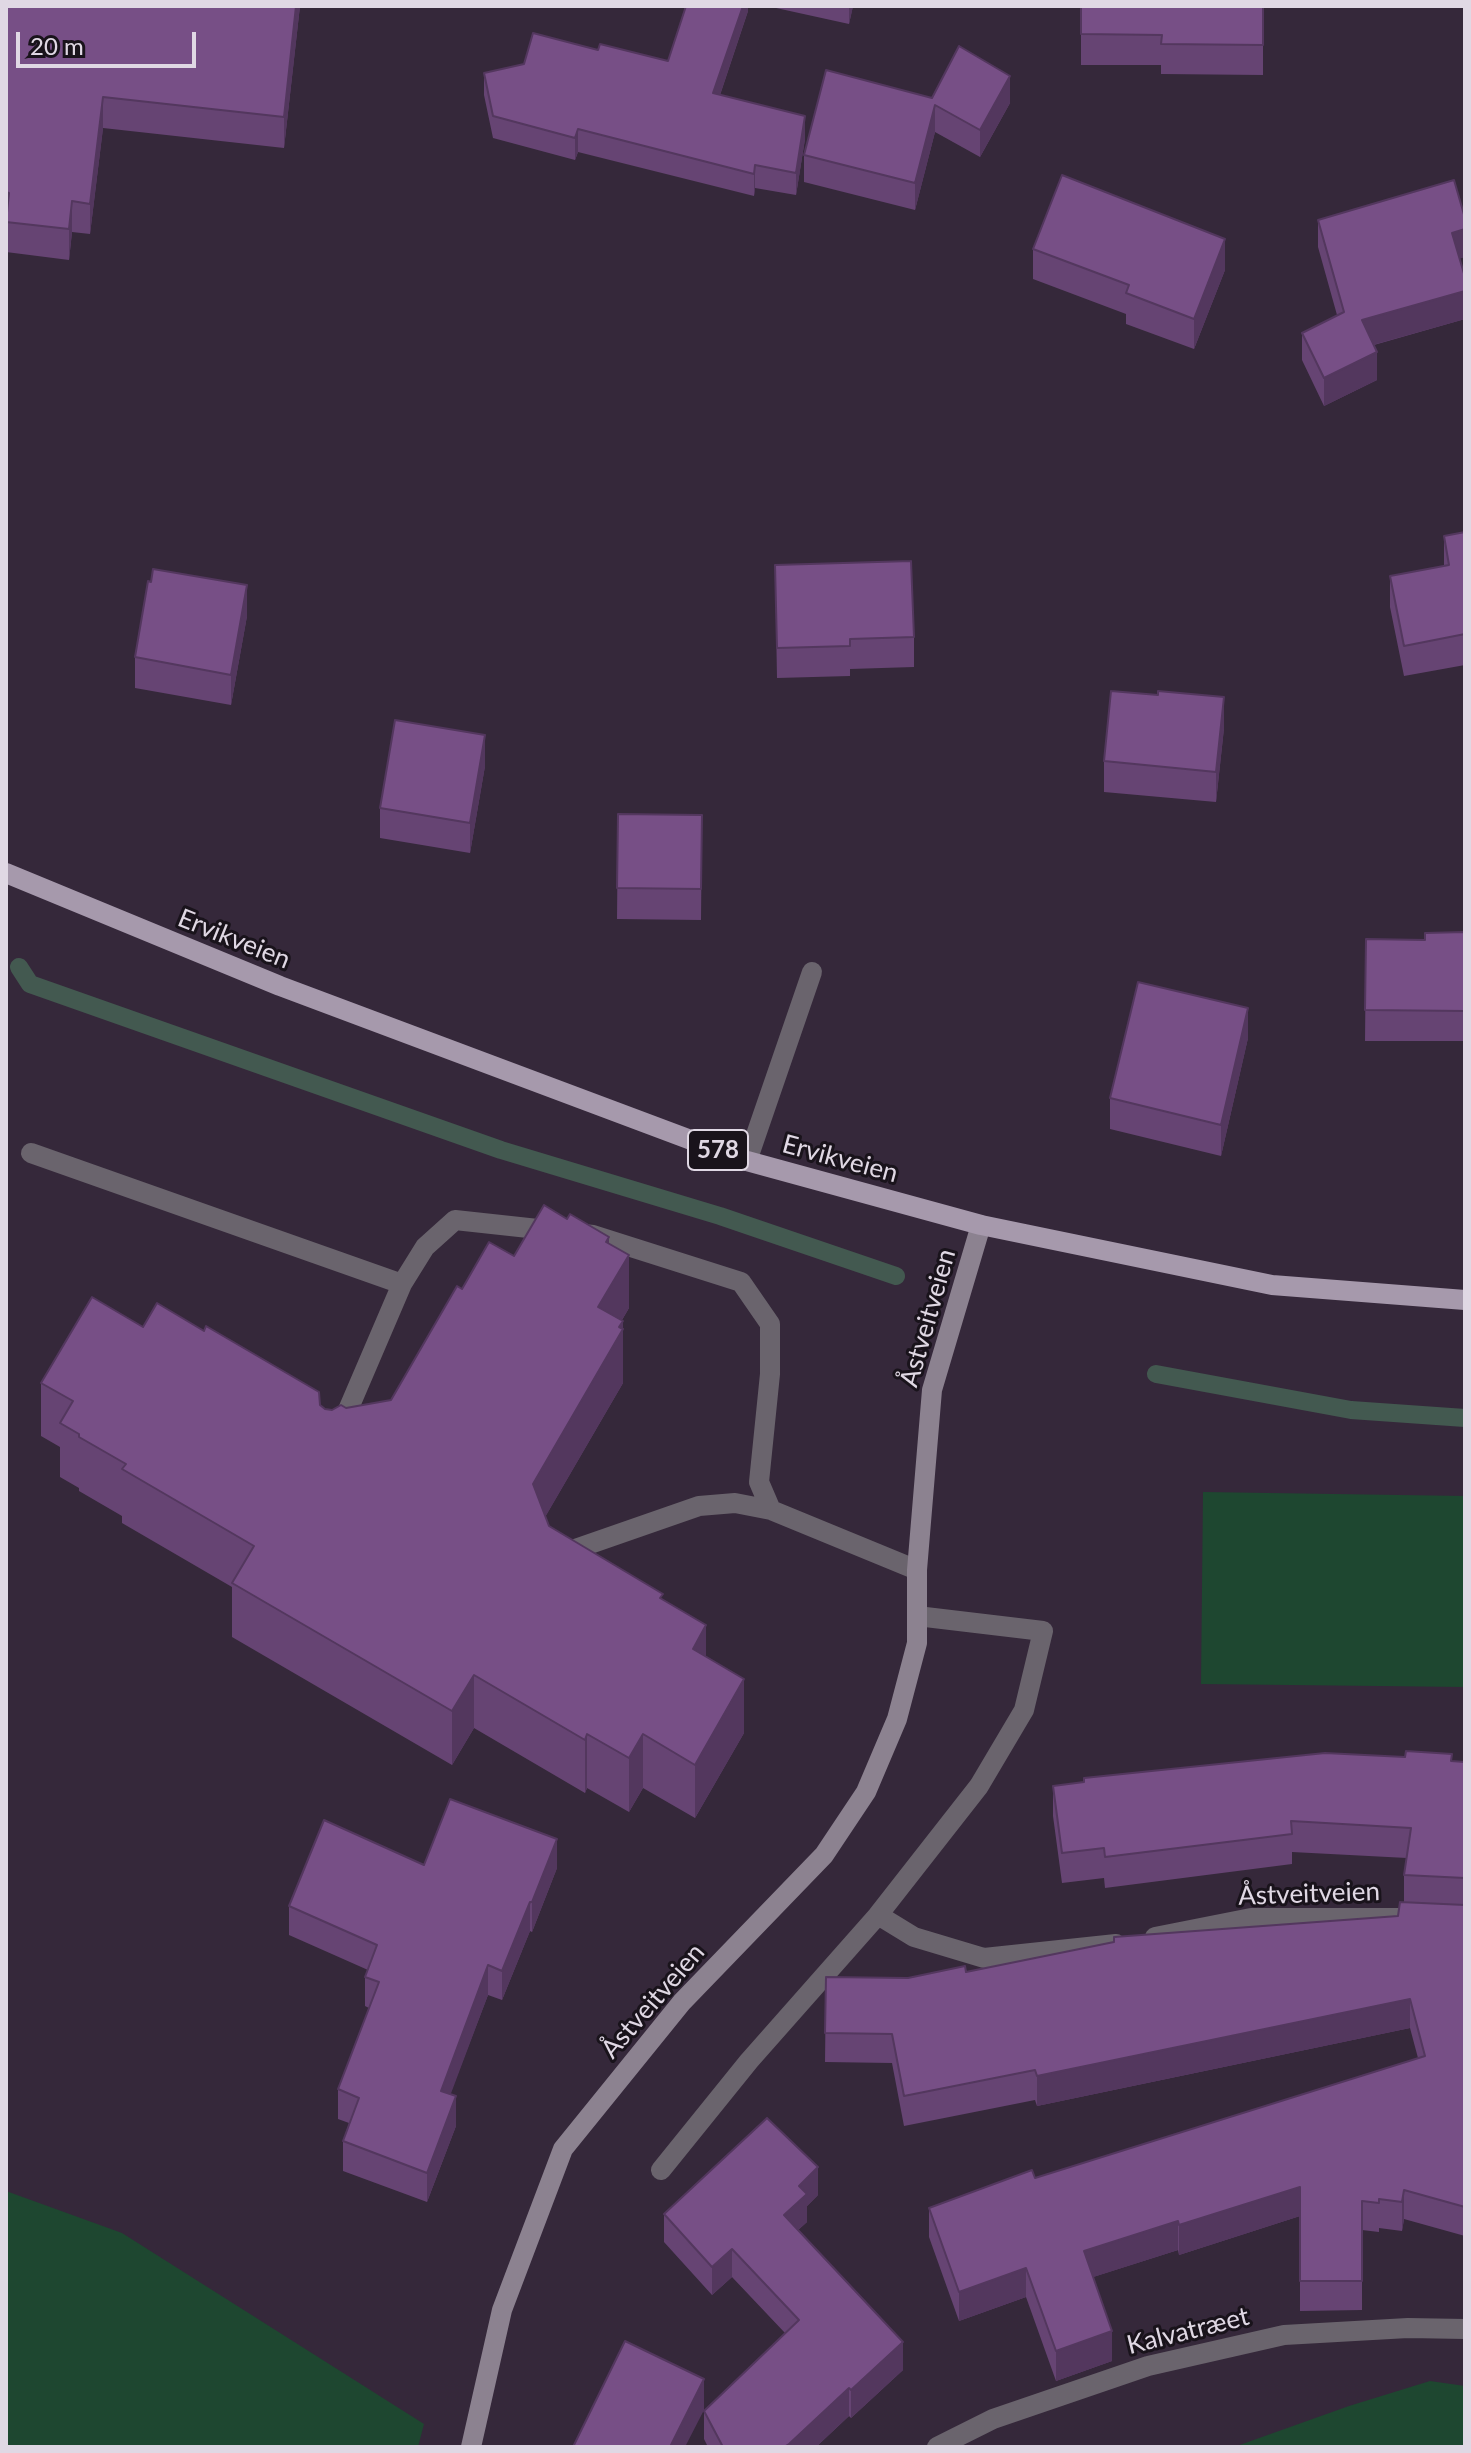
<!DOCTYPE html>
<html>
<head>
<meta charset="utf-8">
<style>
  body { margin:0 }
  #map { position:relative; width:1471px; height:2453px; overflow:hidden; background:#35283a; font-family:Lato,sans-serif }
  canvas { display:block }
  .frame { position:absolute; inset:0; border:8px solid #e0d8e4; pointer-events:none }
  .scale { position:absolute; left:16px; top:32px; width:180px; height:36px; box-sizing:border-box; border:4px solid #e0d8e4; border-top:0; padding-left:10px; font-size:24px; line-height:28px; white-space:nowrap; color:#e0d8e4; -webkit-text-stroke:6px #19131b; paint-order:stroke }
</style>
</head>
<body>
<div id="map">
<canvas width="1471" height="2453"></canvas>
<div class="frame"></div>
<div class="scale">20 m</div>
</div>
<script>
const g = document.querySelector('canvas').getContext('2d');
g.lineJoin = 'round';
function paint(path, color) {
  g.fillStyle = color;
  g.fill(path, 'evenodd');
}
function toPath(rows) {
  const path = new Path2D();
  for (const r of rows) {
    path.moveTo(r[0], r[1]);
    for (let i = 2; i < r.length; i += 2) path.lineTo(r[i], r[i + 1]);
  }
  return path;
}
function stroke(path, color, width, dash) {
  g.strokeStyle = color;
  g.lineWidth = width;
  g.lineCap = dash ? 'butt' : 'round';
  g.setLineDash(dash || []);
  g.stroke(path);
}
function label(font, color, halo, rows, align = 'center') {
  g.font = font + ' Lato,sans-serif';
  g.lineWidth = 6;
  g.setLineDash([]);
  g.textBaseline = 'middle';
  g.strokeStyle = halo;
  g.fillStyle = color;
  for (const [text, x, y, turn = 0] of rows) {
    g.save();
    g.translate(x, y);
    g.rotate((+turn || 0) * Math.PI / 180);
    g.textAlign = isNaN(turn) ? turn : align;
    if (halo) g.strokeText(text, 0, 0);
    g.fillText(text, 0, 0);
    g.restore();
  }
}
const green = toPath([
  [1203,1492,1465,1496,1465,1687,1201,1684],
  [6,2191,122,2233,424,2424,418,2447,6,2447],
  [1430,2381,1465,2386,1465,2447,1234,2447,1349,2406]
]);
const stream = toPath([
  [19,967,30,984,501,1150,720,1216,896,1276],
  [1156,1374,1351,1410,1465,1418]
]);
const lane = toPath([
  [31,1153,402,1284,425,1247,455,1220,593,1235,741,1282,770,1324,770,1374,759,1482,771,1510,917,1570],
  [747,1161,812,972],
  [339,1431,402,1284],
  [561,1554,699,1506,735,1503,771,1510]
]);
const street = toPath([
  [917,1616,1043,1631,1024,1710,979,1786,878,1915,914,1937,984,1958,1116,1944],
  [1155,1937,1251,1918,1405,1918],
  [661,2170,749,2061,878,1915],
  [937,2447,993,2419,1148,2366,1284,2335,1408,2328,1465,2329]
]);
const secondary = toPath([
  [471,2447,502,2310,563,2149,682,2002,824,1855,866,1792,897,1719,917,1643,917,1570,932,1390,981,1225]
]);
const primary = toPath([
  [6,873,280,986,747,1161,981,1225,1272,1285,1465,1300]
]);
const wall = toPath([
  [6,6,300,6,284,148,103,128,90,234,72,232,69,260,6,252],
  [748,6,748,11,720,95,805,139,796,195,755,188,754,196,578,152,575,160,493,138,484,95,484,73,598,50,668,61],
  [767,6,853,6,849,24],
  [1081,6,1263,6,1263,75,1161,74,1161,65,1081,65],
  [932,98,1010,103,980,157,935,132,915,210,804,182,804,155],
  [1318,220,1465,257,1459,258,1465,277,1465,319,1374,345,1377,380,1324,406,1302,360,1302,333,1337,315,1318,247],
  [1033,249,1225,270,1194,349,1126,324,1126,314,1033,279],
  [1465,532,1465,665,1404,676,1390,607,1390,576,1444,566,1444,536],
  [775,565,914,637,914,667,850,669,850,676,777,678],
  [247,616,231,705,135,688,135,657],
  [1224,728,1216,802,1104,792,1104,761],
  [485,766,470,853,380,838,380,808],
  [618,814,702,815,701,920,617,919],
  [1465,932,1465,1041,1365,1041,1366,939,1425,940],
  [1248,1038,1221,1156,1110,1129,1110,1098],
  [609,1243,629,1308,622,1320,623,1329,623,1383,545,1517,549,1526,663,1600,706,1657,744,1733,695,1818,643,1788,629,1812,587,1788,585,1793,474,1728,452,1765,232,1637,232,1587,122,1523,122,1516,79,1491,79,1488,60,1477,60,1447,41,1436,41,1383,143,1327,320,1405,325,1409,332,1410,391,1400,462,1289,514,1256],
  [1452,1761,1465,1762,1465,2236,1404,2219,1402,2231,1379,2228,1379,2232,1362,2230,1362,2310,1300,2311,1300,2216,1179,2255,1178,2250,1093,2277,1112,2361,1056,2381,1026,2297,959,2321,929,2237,929,2208,1035,2178,1418,2058,1410,2028,1037,2106,1035,2100,904,2126,892,2063,825,2062,826,1977,908,1978,966,1972,1398,1916,1404,1902,1404,1875,1407,1858,1292,1852,1292,1864,1105,1888,1104,1878,1062,1883,1053,1816,1053,1786],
  [557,1868,532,1932,530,1931,502,2000,488,1995,450,2094,456,2126,427,2202,343,2171,343,2141,349,2123,338,2119,338,2089,369,2008,365,2006,365,1977,368,1970,289,1935,289,1906],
  [818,2195,807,2206,807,2222,798,2230,903,2370,851,2418,849,2416,816,2447,708,2447,704,2439,704,2411,785,2333,732,2277,712,2295,664,2242,664,2214]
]);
const shadedWall = toPath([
  [296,6,300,6,284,148,284,117],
  [743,6,748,6,748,11,713,116,713,93],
  [849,6,853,6,849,24],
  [1010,76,1010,103,980,157,980,130],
  [103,97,103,128,90,234,90,204],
  [935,105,935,132,915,210,915,183],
  [805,116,805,139,796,195,796,173],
  [578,129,578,152,575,160,575,138],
  [755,165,755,188,754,196,754,174],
  [72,201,72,232,69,260,69,229],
  [1465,229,1465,257,1452,261,1452,233],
  [1225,239,1225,270,1194,349,1194,319],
  [1465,291,1465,319,1362,348,1362,320],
  [1377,352,1377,380,1324,406,1324,378],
  [247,585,247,616,231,705,231,675],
  [1224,697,1224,728,1216,802,1216,772],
  [485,735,485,766,470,853,470,823],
  [1248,1008,1248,1038,1221,1156,1221,1125],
  [609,1237,609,1289,629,1255,629,1308,598,1360,598,1307,606,1242],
  [623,1321,623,1383,533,1538,533,1484],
  [706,1625,706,1678,693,1649],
  [474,1675,474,1728,452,1765,452,1711],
  [744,1679,744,1733,695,1818,695,1765],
  [587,1734,587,1788,585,1793,585,1740],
  [643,1734,643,1788,629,1812,629,1758],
  [557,1839,557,1868,532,1932,532,1902],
  [530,1902,530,1931,502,2000,502,1971],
  [488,1965,488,1995,441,2120,441,2091],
  [1410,1999,1410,2028,1037,2106,1037,2076],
  [456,2096,456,2126,427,2202,427,2173],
  [818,2167,818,2195,807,2206,807,2222,784,2243,784,2215,799,2186],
  [1300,2187,1300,2216,1179,2255,1179,2225],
  [1404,2190,1404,2219,1402,2231,1402,2202],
  [1178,2221,1178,2250,1084,2280,1084,2251],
  [732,2249,732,2277,712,2295,712,2267],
  [1026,2268,1026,2297,959,2321,959,2292],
  [1112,2331,1112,2361,1056,2381,1056,2351],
  [903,2342,903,2370,851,2418,851,2390],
  [704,2379,704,2410,685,2447,670,2447],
  [849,2388,849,2416,816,2447,784,2447]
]);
const building = toPath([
  [6,6,296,6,284,117,103,97,90,204,72,201,69,229,6,222,9,193,6,192,6,6],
  [686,6,743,6,713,93,805,116,796,173,755,165,754,174,578,129,575,138,493,116,484,73,524,64,533,33,598,50,600,44,668,61,686,6],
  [1081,6,1263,6,1263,45,1161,44,1162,35,1081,34,1081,6],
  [959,46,1010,76,980,130,935,105,915,183,804,155,826,70,932,98,959,46],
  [1062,175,1225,239,1194,319,1126,293,1129,285,1033,249,1062,175],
  [1454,180,1465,218,1465,229,1452,233,1465,277,1465,291,1362,320,1377,352,1324,378,1302,333,1344,312,1318,220,1454,180],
  [1465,532,1465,634,1404,646,1390,576,1449,565,1444,536,1465,532],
  [911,561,914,637,850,639,850,646,777,648,775,565,911,561],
  [153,569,247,585,231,675,135,657,148,581,151,582,153,569],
  [1111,691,1158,695,1158,691,1224,697,1216,772,1104,761,1111,691],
  [395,720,485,735,470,823,380,808,395,720],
  [618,814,702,815,701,889,617,888,618,814],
  [1465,932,1465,1011,1365,1010,1366,939,1425,940,1425,933,1465,932],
  [1138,982,1248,1008,1221,1125,1110,1098,1138,982],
  [544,1205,567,1219,570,1214,609,1237,606,1242,629,1255,598,1307,623,1321,619,1327,623,1329,533,1484,549,1526,663,1594,660,1598,706,1625,693,1649,744,1679,695,1765,643,1734,629,1758,587,1734,585,1740,474,1675,452,1711,232,1583,254,1546,122,1469,126,1464,79,1437,79,1434,60,1423,73,1401,41,1383,92,1297,143,1327,157,1303,204,1331,206,1326,319,1392,320,1405,325,1409,332,1410,341,1405,346,1408,391,1400,457,1286,462,1289,489,1242,514,1256,544,1205],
  [1406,1751,1452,1754,1451,1761,1465,1762,1465,1878,1404,1875,1411,1828,1291,1821,1292,1834,1105,1857,1104,1848,1062,1853,1053,1786,1084,1782,1084,1778,1325,1753,1405,1757,1406,1751],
  [450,1799,557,1839,532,1902,530,1902,502,1971,488,1965,441,2091,456,2096,427,2173,343,2141,359,2098,338,2089,379,1982,365,1977,377,1945,289,1906,324,1820,424,1865,450,1799],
  [1400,1902,1465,1905,1465,2207,1404,2190,1402,2202,1379,2199,1379,2203,1362,2201,1362,2281,1300,2281,1300,2187,1179,2225,1178,2221,1084,2251,1112,2331,1056,2351,1026,2268,959,2292,929,2208,1032,2170,1035,2178,1425,2056,1410,1999,1037,2076,1035,2070,904,2096,892,2034,825,2033,826,1977,908,1978,965,1966,966,1972,1114,1942,1114,1937,1398,1916,1400,1902],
  [767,2118,818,2167,799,2186,807,2194,784,2215,903,2342,851,2390,849,2388,789,2444,784,2447,723,2447,704,2411,799,2320,732,2249,712,2267,664,2214,767,2118],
  [625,2341,704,2379,670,2447,573,2447,625,2341]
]);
const shields = [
  [718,1150,60]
];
const shieldNames = [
  ["578",718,1150]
];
const streetNames = [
  ["Ervikveien",234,939,22],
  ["Ervikveien",840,1159,15],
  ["Åstveitveien",928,1318,-74],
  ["Åstveitveien",1309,1894,-2],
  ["Åstveitveien",653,2001,-49],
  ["Kalvatræet",1188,2331,-14]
];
paint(green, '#1e4730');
stroke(stream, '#435950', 18);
stroke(lane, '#6a646d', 20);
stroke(street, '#6a646d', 20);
stroke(secondary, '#8c8290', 20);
stroke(primary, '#a699ac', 20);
paint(wall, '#664473');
paint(shadedWall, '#53375e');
paint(building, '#774f86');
stroke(building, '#53375e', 2);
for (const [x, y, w] of shields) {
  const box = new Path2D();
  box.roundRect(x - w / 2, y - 20, w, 40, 6);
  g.fillStyle = '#19131b';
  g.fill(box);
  stroke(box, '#e0d8e4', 2);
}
label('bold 24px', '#e0d8e4', null, shieldNames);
label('26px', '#e0d8e4', '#19131b', streetNames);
</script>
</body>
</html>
